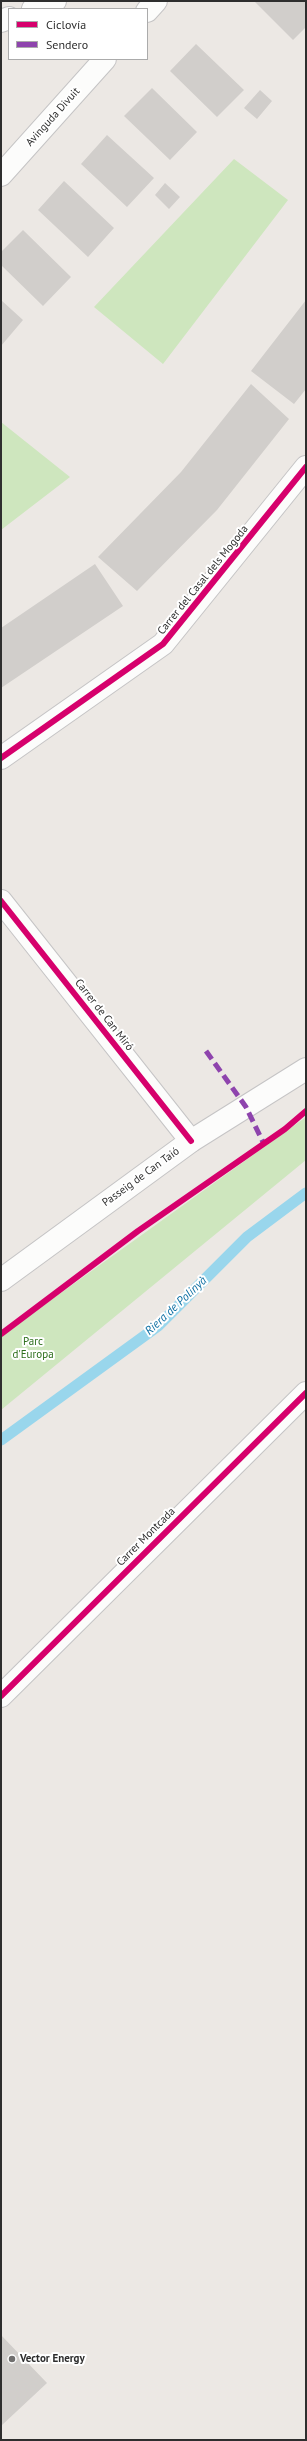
<!DOCTYPE html>
<html>
<head>
<meta charset="utf-8">
<style>
  body { margin:0 }
  #map { position:relative; width:307px; height:2441px; overflow:hidden; background:#ece8e4; font-family:"PT Sans",sans-serif }
  canvas { display:block }
  .frame { position:absolute; inset:0; border:2px solid #2e2e2e; pointer-events:none }
  .legend { position:absolute; left:8px; top:8px; width:140px; height:52px; box-sizing:border-box; background:#fff; border:1px solid #ababab; margin:0; padding:5px 7px; list-style:none; font-size:12px; color:#2e2e2e }
  .legend li { display:flex; align-items:center; gap:8px; height:20px }
  .legend b { width:20px; border:1px solid #ababab }
</style>
</head>
<body>
<div id="map">
<canvas width="307" height="2441"></canvas>
<div class="frame"></div>
<ul class="legend">
<li><b style="height:5px;background:#d6006c"></b>Ciclovía</li>
<li><b style="height:5px;background:#8e44ad"></b>Sendero</li>
</ul>
</div>
<script>
const g = document.querySelector('canvas').getContext('2d');
g.lineJoin = 'round';
function paint(path, color) {
  g.fillStyle = color;
  g.fill(path, 'evenodd');
}
function toPath(rows) {
  const path = new Path2D();
  for (const r of rows) {
    path.moveTo(r[0], r[1]);
    for (let i = 2; i < r.length; i += 2) path.lineTo(r[i], r[i + 1]);
  }
  return path;
}
function stroke(path, color, width, dash) {
  g.strokeStyle = color;
  g.lineWidth = width;
  g.lineCap = dash ? 'butt' : 'round';
  g.setLineDash(dash || []);
  g.stroke(path);
}
function label(font, color, halo, rows, align = 'center') {
  g.font = font + ' "PT Sans",sans-serif';
  g.lineWidth = 4;
  g.setLineDash([]);
  g.textBaseline = 'middle';
  g.strokeStyle = halo;
  g.fillStyle = color;
  for (const [text, x, y, turn = 0] of rows) {
    g.save();
    g.translate(x, y);
    g.rotate((+turn || 0) * Math.PI / 180);
    g.textAlign = isNaN(turn) ? turn : align;
    if (halo) g.strokeText(text, 0, 0);
    g.fillText(text, 0, 0);
    g.restore();
  }
}
const green = toPath([
  [234,159,288,200,163,364,94,307],
  [1,422,70,477,1,530],
  [306,1117,306,1160,1,1410,1,1336]
]);
const stream = toPath([
  [1,1440,158,1326,247,1237,306,1193]
]);
const building = toPath([
  [254,1,306,1,306,27,293,40],
  [196,44,244,90,217,117,170,71],
  [152,88,197,132,170,160,124,116],
  [260,90,272,101,257,119,244,108],
  [107,135,154,178,127,207,81,164],
  [64,181,114,228,88,257,38,210],
  [165,183,180,197,169,209,155,195],
  [23,230,71,277,43,306,1,265,1,252],
  [1,300,23,320,1,346],
  [306,300,306,389,294,404,251,371],
  [251,384,289,419,217,510,137,591,98,557,181,472],
  [95,564,123,606,1,688,1,628],
  [1,2335,47,2383,1,2426]
]);
const street = toPath([
  [33,9,55,1],
  [147,11,156,1],
  [1,21,9,18],
  [1,175,105,59],
  [1,758,163,644,306,467],
  [1,901,191,1141],
  [1,1696,306,1393]
]);
const secondary = toPath([
  [1,1280,191,1141,306,1069]
]);
const quiet = toPath([
  [206,1051,246,1107,264,1144]
]);
const cycleway = toPath([
  [1,758,163,644,306,467],
  [1,901,191,1141],
  [1,1334,138,1231,285,1129,306,1111],
  [1,1696,306,1393]
]);
const markers = [
  [12,2359,4,"#706f6e"]
];
const streetNames = [
  ["Avinguda Divuit",53,117,-48],
  ["Carrer del Casal dels Mogoda",203,580,-51],
  ["Carrer de Can Miró",104,1015,52],
  ["Passeig de Can Taió",141,1177,-36],
  ["Carrer Montcada",146,1537,-45]
];
const parkNames = [
  ["Parc",33,1342],
  ["d'Europa",33,1355]
];
const poiNames = [
  ["Vector Energy",20,2359]
];
const waterNames = [
  ["Riera de Polinyà",176,1306,-43]
];
paint(green, '#cee6be');
stroke(stream, '#99d6ec', 11);
paint(building, '#d1cecb');
stroke(street, '#c5c4c5', 24);
stroke(secondary, '#c5c4c5', 24);
stroke(street, '#fcfcfb', 22);
stroke(secondary, '#fcfcfb', 22);
stroke(quiet, '#8e44ad', 5, [10, 5]);
stroke(cycleway, '#d6006c', 6);
for (const [x, y, r, color] of markers) {
  const dot = new Path2D();
  dot.arc(x, y, r, 0, 2 * Math.PI);
  g.fillStyle = color;
  g.fill(dot);
  stroke(dot, '#fff', 1.5);
}
label('11px', '#2e2e2e', '#fff', streetNames);
label('11px', '#2c6e1b', '#fff', parkNames);
label('bold 11px', '#2e2e2e', '#fff', poiNames, 'left');
label('italic 12px', '#0d6fa3', '#fff', waterNames);
</script>
</body>
</html>
